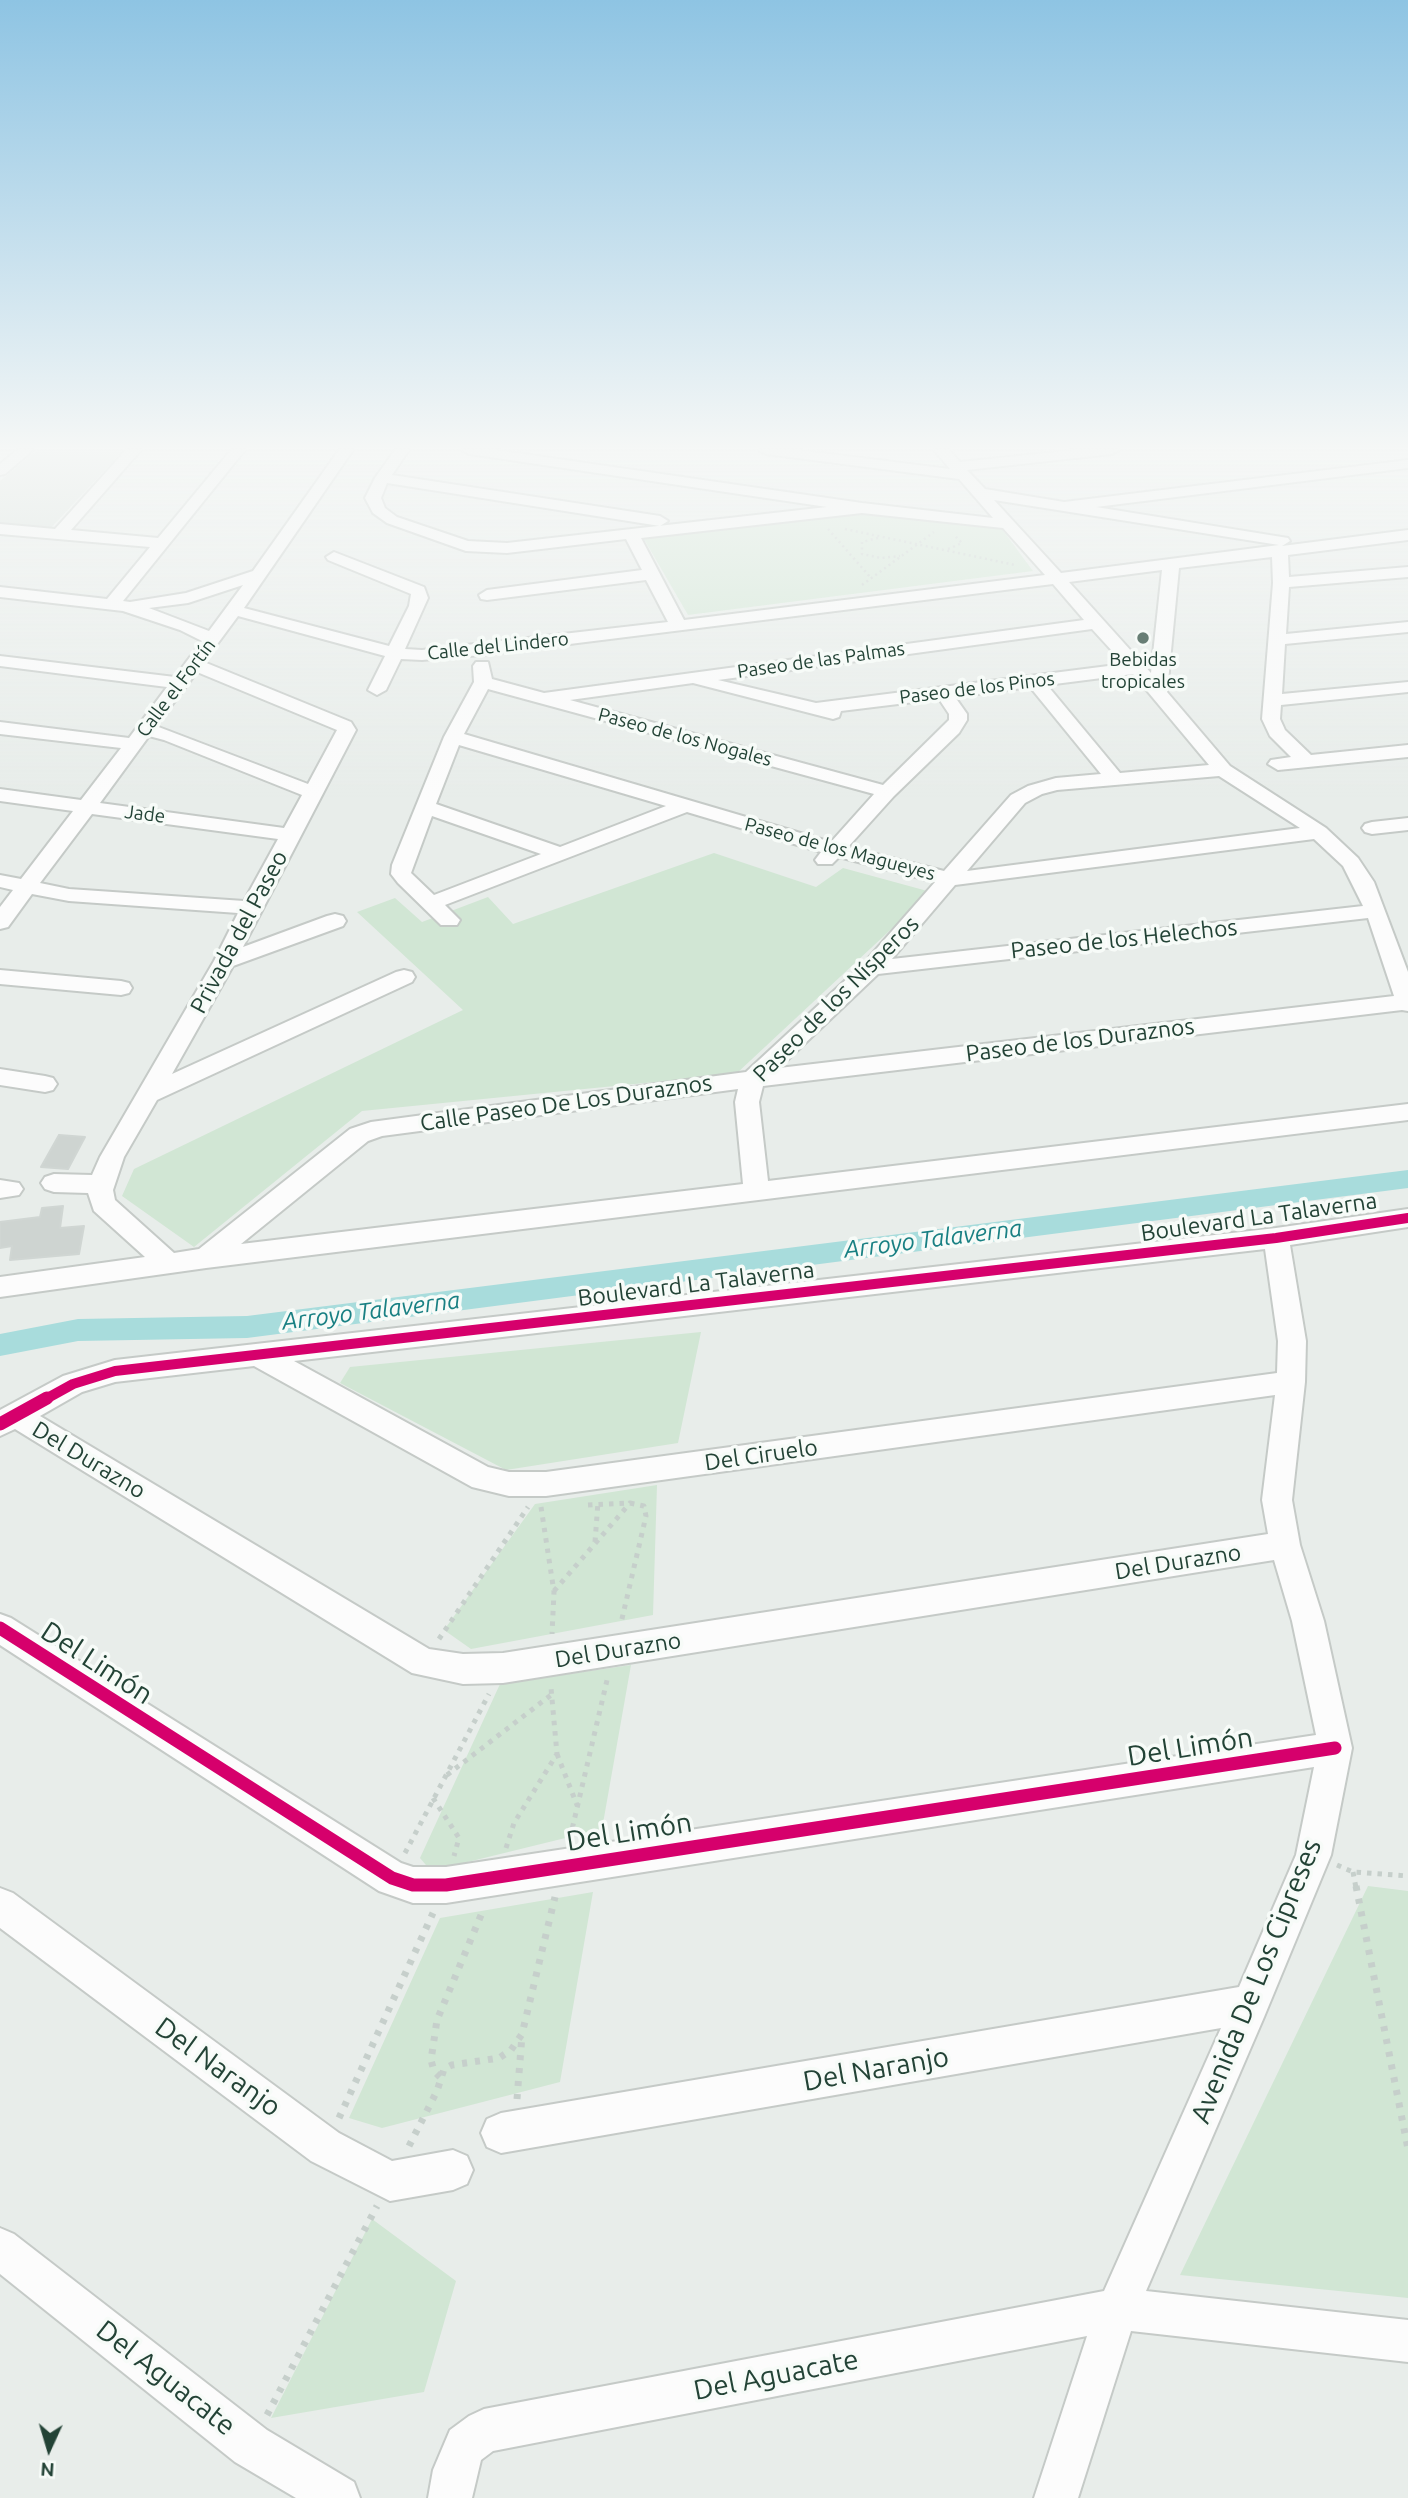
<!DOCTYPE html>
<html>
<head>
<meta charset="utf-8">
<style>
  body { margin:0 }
  #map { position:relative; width:1408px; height:2498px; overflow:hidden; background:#e8edea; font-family:Ubuntu,sans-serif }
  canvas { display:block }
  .north { position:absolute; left:14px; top:2414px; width:70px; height:70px; -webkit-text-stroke:5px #f7fbf8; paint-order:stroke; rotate:184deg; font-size:19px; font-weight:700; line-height:28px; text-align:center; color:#234336 }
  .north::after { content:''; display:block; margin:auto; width:24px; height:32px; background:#234336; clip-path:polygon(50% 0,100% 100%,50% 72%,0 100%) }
</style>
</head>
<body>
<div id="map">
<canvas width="1408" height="2498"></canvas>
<div class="north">N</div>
</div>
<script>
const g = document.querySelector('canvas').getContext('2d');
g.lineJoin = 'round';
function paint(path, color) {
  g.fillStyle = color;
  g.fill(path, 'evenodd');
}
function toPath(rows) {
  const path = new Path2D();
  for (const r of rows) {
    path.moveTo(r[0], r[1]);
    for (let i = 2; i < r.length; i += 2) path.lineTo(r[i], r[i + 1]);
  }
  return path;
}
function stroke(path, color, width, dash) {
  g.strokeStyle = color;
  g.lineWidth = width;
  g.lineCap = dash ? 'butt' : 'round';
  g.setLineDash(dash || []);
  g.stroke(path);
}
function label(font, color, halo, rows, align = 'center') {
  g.font = font + ' Ubuntu,sans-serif';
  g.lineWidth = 7;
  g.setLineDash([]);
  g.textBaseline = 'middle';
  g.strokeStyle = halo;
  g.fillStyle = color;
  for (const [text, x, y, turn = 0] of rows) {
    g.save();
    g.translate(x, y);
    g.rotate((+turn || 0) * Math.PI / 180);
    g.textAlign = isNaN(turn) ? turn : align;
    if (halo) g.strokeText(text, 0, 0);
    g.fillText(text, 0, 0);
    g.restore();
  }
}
const built = toPath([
  [37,450,124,450,48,531,0,527,0,481]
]);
const green = toPath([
  [864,509,999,525,1033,571,688,615,641,534],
  [714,853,816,887,843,868,931,892,736,1074,362,1111,194,1247,122,1196,134,1169,463,1010,357,912,395,898,422,922,488,897,513,924],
  [701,1332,678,1443,506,1470,340,1383,350,1367],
  [657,1485,653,1615,471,1649,444,1630,535,1504],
  [631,1665,602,1829,431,1871,420,1858,500,1684],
  [1368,1886,1408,1891,1408,2298,1180,2275],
  [593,1892,560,2082,382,2128,349,2118,440,1918],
  [372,2219,456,2281,424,2392,271,2418]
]);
const canal = toPath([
  [1408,1170,1408,1188,247,1338,78,1341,0,1356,0,1334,78,1319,247,1316,1408,1170]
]);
const building = toPath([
  [59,1135,85,1137,68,1169,41,1167,59,1135],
  [63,1206,60,1228,84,1226,79,1254,10,1260,12,1246,0,1248,0,1222,40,1217,42,1208,63,1206]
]);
const pathFar2 = toPath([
  [828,529,871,578],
  [845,529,1015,565],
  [878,538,862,542,862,554,881,558,900,556],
  [948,549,962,543,955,536],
  [862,585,934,532]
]);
const pathFar1 = toPath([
  [588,1505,630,1503,644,1506,646,1516,621,1623],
  [541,1507,554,1592,552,1634],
  [595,1542,598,1502],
  [554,1591,631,1502],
  [439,1639,528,1507],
  [557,1754,577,1805],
  [447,1775,551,1695],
  [433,1798,459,1838,454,1856],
  [570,1838,608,1676],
  [506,1848,514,1823,557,1754,551,1688],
  [405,1853,489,1694],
  [1337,1865,1353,1872,1408,1876],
  [1353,1872,1356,1888]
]);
const path = toPath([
  [1356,1886,1408,2149],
  [440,2077,434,2071,431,2060,437,2020,484,1908],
  [517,2099,522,2035],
  [339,2118,433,1913],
  [409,2146,437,2091,444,2069,452,2065,499,2058,511,2050,522,2034,555,1897],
  [267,2415,377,2206]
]);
const minor = toPath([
  [17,450,33,450,5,474,0,475,0,464,17,450],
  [126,450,141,450,71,530,158,538,231,450,245,450,123,601,130,602,186,593,253,571,339,450,353,450,244,608,389,646,409,606,411,594,328,560,326,557,334,552,424,587,428,598,405,649,422,650,668,622,646,580,487,600,481,599,479,595,487,590,642,570,626,539,507,553,466,551,387,523,373,513,365,498,375,478,395,450,409,450,392,475,660,516,668,521,660,526,387,483,381,498,385,508,397,517,468,541,507,543,827,507,469,454,462,450,496,450,862,503,993,518,959,479,766,454,759,450,798,450,950,469,934,450,949,450,960,462,1075,450,1119,450,1112,454,967,470,985,489,1064,502,1408,460,1408,468,1096,507,1288,538,1290,541,1282,546,1408,530,1408,540,1288,555,1289,577,1408,567,1408,577,1289,587,1286,634,1408,622,1408,632,1285,644,1282,694,1408,682,1408,692,1281,705,1280,719,1285,730,1311,755,1408,745,1408,757,1278,770,1268,764,1271,760,1291,757,1270,736,1262,719,1273,583,1272,557,1179,568,1167,692,1230,766,1326,828,1358,858,1374,882,1408,972,1408,1011,1402,1010,763,1086,759,1102,768,1181,1408,1104,1408,1120,206,1268,0,1297,0,1277,145,1257,94,1211,88,1193,54,1192,45,1189,41,1183,45,1177,54,1174,92,1175,100,1157,214,961,238,913,69,901,32,894,8,927,0,929,0,907,13,890,0,887,0,875,21,879,73,811,0,801,0,789,81,800,121,748,0,734,0,722,129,738,167,687,0,666,0,656,175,677,202,641,180,630,123,611,0,597,0,587,107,599,150,547,0,534,0,524,55,529,126,450],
  [994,500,1279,545,1061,573,994,500],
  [862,513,1003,528,1045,575,684,620,641,538,862,513],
  [1162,570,1151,673,1069,582,1162,570],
  [1053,584,1084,620,544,693,492,679,488,662,476,662,473,666,474,682,444,737,392,865,391,874,398,883,441,925,457,925,460,920,445,905,687,812,821,852,815,860,818,864,832,864,839,857,935,882,864,963,746,1072,371,1122,350,1129,199,1249,174,1253,115,1200,113,1190,124,1157,157,1100,412,982,415,977,412,972,404,970,396,972,172,1074,233,966,343,926,346,921,343,916,335,914,327,916,243,947,356,730,351,722,204,662,238,616,385,656,368,690,377,695,386,690,401,659,422,660,481,655,1053,584],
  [243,585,209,631,149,608,188,603,243,585],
  [1092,629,1124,664,816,703,718,680,1092,629],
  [197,672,337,730,308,784,156,726,197,672],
  [1133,674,1209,765,1120,773,1047,685,1133,674],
  [693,683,833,719,839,717,841,711,939,699,949,714,949,720,883,785,570,700,693,683],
  [1030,687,1101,774,1056,778,1028,786,1011,795,944,871,848,847,894,796,959,733,967,720,967,714,955,697,1030,687],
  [488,689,874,794,831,842,464,734,488,689],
  [149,736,164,740,302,795,284,828,100,803,149,736],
  [459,745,666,806,560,847,436,804,459,745],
  [1219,776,1300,828,967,871,1025,803,1042,794,1057,790,1219,776],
  [92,814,278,839,244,901,69,889,40,883,92,814],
  [432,816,541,854,434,895,411,873,432,816],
  [1314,839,1343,866,1363,906,892,959,955,885,1314,839],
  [1368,918,1394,996,779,1068,878,974,1368,918],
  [738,1089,735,1102,743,1184,241,1244,368,1141,382,1136,738,1089],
  [1408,818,1408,830,1372,834,1365,832,1362,828,1365,824,1372,822,1408,818],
  [0,970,121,981,129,983,132,988,129,993,121,995,0,984,0,970],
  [0,1069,45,1076,53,1078,57,1084,53,1090,45,1092,0,1085,0,1069],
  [0,1180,19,1183,23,1189,19,1195,0,1198,0,1180],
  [1408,1209,1408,1227,1290,1245,1306,1341,1305,1382,1292,1500,1300,1545,1324,1621,1352,1748,1331,1855,1264,2017,1146,2291,1408,2320,1408,2362,1131,2331,1078,2498,1034,2498,1087,2336,493,2451,481,2460,472,2498,428,2498,433,2470,450,2430,469,2416,484,2409,1104,2291,1221,2028,501,2153,487,2147,481,2133,487,2119,501,2113,1239,1987,1296,1855,1314,1767,446,1903,413,1903,379,1891,0,1645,0,1614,11,1618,401,1863,413,1867,446,1867,1316,1735,1292,1621,1274,1560,503,1683,463,1684,412,1673,15,1429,0,1436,0,1410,63,1376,115,1360,1276,1228,1408,1209],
  [1265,1249,1278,1341,1277,1373,546,1472,509,1472,488,1467,294,1361,1265,1249],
  [254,1366,472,1487,509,1496,546,1496,1275,1395,1262,1500,1268,1534,503,1653,463,1654,429,1649,40,1416,82,1392,115,1382,254,1366],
  [0,1888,13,1893,339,2133,392,2161,453,2150,467,2156,473,2170,467,2184,453,2190,390,2201,311,2161,0,1928,0,1888],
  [0,2228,14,2234,267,2430,354,2482,360,2498,296,2498,235,2462,0,2274,0,2228]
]);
const cyclewayFar1 = toPath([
  [44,1400,73,1384,115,1371,1276,1238,1408,1218]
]);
const cycleway = toPath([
  [0,1424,47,1398],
  [0,1628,392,1878,413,1885,446,1885,1335,1748]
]);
const markers = [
  [1143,638,7,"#687e75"]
];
const farStreetnames = [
  ["Calle del Lindero",498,646,-6],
  ["Paseo de las Palmas",821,660,-8],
  ["Calle el Fortín",176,688,-53],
  ["Paseo de los Pinos",977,688,-7],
  ["Paseo de los Nogales",685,737,15],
  ["Jade",145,814,7],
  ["Paseo de los Magueyes",840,849,15]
];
const farPoinames = [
  ["Bebidas",1143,660],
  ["tropicales",1143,682]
];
const streetNames = [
  ["Privada del Paseo",239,932,-62],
  ["Paseo de los Helechos",1124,939,-6],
  ["Paseo de los Nísperos",836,999,-45],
  ["Paseo de los Duraznos",1080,1040,-7],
  ["Calle Paseo De Los Duraznos",566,1103,-8],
  ["Boulevard La Talaverna",1259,1217,-8],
  ["Boulevard La Talaverna",696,1284,-7],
  ["Del Ciruelo",761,1455,-8],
  ["Del Durazno",89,1460,31],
  ["Del Durazno",1178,1562,-9],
  ["Del Durazno",618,1650,-9]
];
const waterNames = [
  ["Arroyo Talaverna",933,1239,-7],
  ["Arroyo Talaverna",371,1311,-7]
];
const nearStreetnames = [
  ["Del Limón",97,1663,33],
  ["Del Limón",1190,1747,-9],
  ["Del Limón",629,1832,-9],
  ["Avenida De Los Cipreses",1256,1981,-68],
  ["Del Naranjo",218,2067,36],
  ["Del Naranjo",876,2069,-10],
  ["Del Aguacate",776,2375,-11],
  ["Del Aguacate",166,2378,38]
];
paint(built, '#d6dfd9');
paint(green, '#d1e6d4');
paint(canal, '#a8dcdc');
paint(building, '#ced4d1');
stroke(building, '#d0d6d3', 2);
stroke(minor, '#c5cac7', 4);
stroke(pathFar2, '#c6cfcb', 2.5, [2, 3.5]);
stroke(pathFar1, '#c6cfcb', 5, [4.5, 6]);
stroke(path, '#c6cfcb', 7, [5, 8]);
paint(minor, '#fcfcfc');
stroke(cyclewayFar1, '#d6006c', 10);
stroke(cycleway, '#d6006c', 13);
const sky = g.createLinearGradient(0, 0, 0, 799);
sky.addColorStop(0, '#8ec4e3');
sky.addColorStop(0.56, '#f5f7f6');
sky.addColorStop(1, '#f5f7f600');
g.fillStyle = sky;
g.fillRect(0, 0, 1408, 799);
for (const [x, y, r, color] of markers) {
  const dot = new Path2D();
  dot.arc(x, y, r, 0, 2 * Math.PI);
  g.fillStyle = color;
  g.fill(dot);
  stroke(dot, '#f7fbf8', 2.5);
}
label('19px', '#234336', '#f7fbf8', farStreetnames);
label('19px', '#234336', '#f7fbf8', farPoinames);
label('23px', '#234336', '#f7fbf8', streetNames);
label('italic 24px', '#198083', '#f7fbf8', waterNames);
label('28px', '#234336', '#f7fbf8', nearStreetnames);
</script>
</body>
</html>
